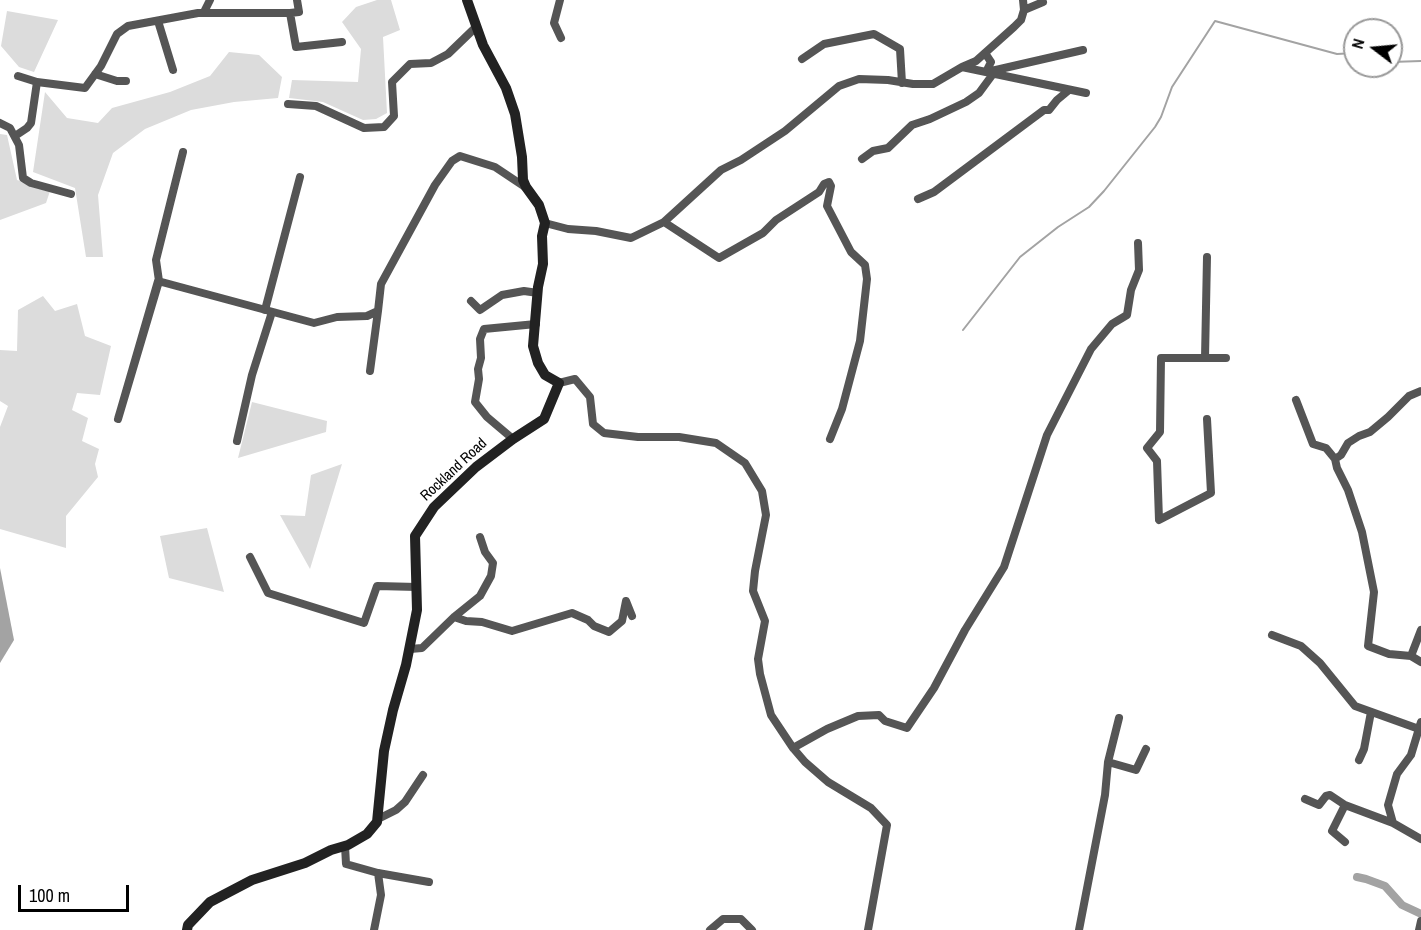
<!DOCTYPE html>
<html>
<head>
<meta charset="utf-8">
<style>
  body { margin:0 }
  #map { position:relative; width:1421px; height:930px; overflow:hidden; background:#fff; font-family:"Archivo Narrow",sans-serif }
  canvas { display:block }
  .north { position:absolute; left:1343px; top:18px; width:60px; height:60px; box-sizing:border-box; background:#fff; border:2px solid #999; border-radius:50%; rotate:286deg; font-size:16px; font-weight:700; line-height:24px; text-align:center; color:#000 }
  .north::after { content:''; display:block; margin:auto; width:21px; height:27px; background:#000; clip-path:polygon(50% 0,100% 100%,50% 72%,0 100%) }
  .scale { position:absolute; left:18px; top:885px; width:111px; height:27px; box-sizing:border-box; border:3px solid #000; border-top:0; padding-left:8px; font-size:18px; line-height:21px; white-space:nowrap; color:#000; -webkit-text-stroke:4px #fff; paint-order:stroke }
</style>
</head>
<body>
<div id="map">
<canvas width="1421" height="930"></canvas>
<div class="north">N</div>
<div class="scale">100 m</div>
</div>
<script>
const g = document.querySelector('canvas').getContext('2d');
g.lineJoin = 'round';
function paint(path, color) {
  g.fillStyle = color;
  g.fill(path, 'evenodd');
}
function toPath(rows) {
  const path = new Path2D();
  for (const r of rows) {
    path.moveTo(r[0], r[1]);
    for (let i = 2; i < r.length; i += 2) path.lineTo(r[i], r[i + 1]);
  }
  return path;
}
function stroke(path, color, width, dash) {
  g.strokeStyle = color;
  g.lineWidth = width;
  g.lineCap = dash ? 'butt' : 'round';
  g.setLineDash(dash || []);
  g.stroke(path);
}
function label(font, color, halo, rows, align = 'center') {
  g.font = font + ' "Archivo Narrow",sans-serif';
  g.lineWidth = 4.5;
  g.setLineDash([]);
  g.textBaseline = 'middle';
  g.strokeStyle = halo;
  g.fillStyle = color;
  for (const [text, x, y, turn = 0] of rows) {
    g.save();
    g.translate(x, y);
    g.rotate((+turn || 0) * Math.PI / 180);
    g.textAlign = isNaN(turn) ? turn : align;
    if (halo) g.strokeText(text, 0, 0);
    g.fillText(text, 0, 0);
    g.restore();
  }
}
const green = toPath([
  [377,0,391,0,400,30,383,37,387,113,376,119,363,120,323,102,289,98,292,80,358,82,361,49,342,22,356,7],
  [7,11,58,20,34,72,19,67,1,46],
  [229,52,259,55,282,77,278,98,234,102,191,110,145,129,113,153,98,195,103,257,86,257,75,188,33,172,45,92,67,118,98,123,112,108,170,92,210,76],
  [0,134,7,135,17,180,50,191,46,203,0,220],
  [43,296,55,311,77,304,85,336,111,346,100,395,77,393,72,410,88,418,82,441,99,449,95,464,98,477,66,516,66,548,0,529,0,427,8,406,0,401,0,350,17,351,18,310],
  [252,402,327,421,326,432,238,458],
  [342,464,310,569,280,515,305,516,311,475],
  [207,528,224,592,169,578,160,536]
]);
const water = toPath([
  [0,568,14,640,0,663]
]);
const stream = toPath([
  [1391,62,1421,61],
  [963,330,1020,257,1058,227,1089,207,1104,191,1155,127,1161,117,1172,87,1215,21,1337,54,1355,53]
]);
const canal = toPath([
  [1357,877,1366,879,1385,886,1402,905,1421,914]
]);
const street = toPath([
  [560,0,554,23,561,38],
  [1024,10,1043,2],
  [204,12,210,0],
  [290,13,299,12,297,0],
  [158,21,173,70],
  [985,53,991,62,986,72],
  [802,59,824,44,874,34,900,49,902,83],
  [962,67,976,61,1014,27,1021,20,1024,10,1023,0],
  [987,72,1083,50],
  [95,74,117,81,126,81],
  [37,82,85,88,101,66,117,34,128,26,198,13,290,13,296,47,342,42],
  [288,104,316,106,364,128,384,127,394,116,392,82,410,64,431,63,448,54,476,27],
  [0,123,10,128,19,145,23,178,31,183,71,194],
  [15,136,27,128,31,123,37,82,18,76],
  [862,159,873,151,888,148,912,125,930,119,966,102,979,93,993,74],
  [918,199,934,192,1044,110,1049,110,1057,100,1069,90],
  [664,222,719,258,763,233,776,220,819,192,824,184,829,182,831,186,827,206,851,252,865,265,867,279,860,341,842,409,830,439],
  [545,223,568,229,596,231,631,238,664,222,721,170,741,160,785,131,839,86,859,79,888,80,913,84,933,84,962,67,1086,93],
  [158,281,314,323,337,317,367,316,378,311,381,284,435,185,452,161,460,156,495,167,525,187],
  [158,281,118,419,159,281,156,260,183,152],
  [471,301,480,310,502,295,524,291,538,293],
  [265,310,300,177],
  [1205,358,1207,257],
  [370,371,378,311],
  [559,383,575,379,590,397,593,424,604,433,638,437,679,437,716,443,745,463,762,491,766,515,755,571,753,591,765,621,758,659,760,674,771,715,793,748,805,762,828,782,871,808,887,825,868,930],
  [1421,391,1409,396,1388,417,1370,432,1359,436,1348,443,1341,455,1335,459,1337,468,1348,490,1362,532,1374,592,1368,646,1389,654,1411,656,1421,662],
  [1296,400,1313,444,1326,448,1335,459],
  [1207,419,1211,493,1159,520,1157,461,1147,448,1160,432,1161,358,1226,358],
  [513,439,487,417,475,402,479,379,478,369,481,358,480,339,484,329,536,324],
  [237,441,252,375,272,312],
  [250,557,268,593,364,623,377,586,417,587],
  [454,617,466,621,482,622,512,631,572,613,588,620,594,626,609,632,622,621,626,601,632,616],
  [1272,635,1301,646,1320,663,1355,706,1419,729],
  [410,649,422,648,454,617,480,596,491,576,493,563,485,552,480,537],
  [1411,656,1421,630],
  [1421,722,1411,755,1397,774,1388,805,1393,823,1421,839],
  [793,748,827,729,858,716,879,715,885,721,907,728,934,688,965,630,1004,567,1047,435,1091,349,1112,324,1127,315,1131,290,1139,270,1138,243],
  [1359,760,1364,749,1371,712],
  [1108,762,1136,770,1146,749],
  [1305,799,1319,805,1326,796,1330,795,1345,805,1393,823],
  [378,819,396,810,405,802,423,775],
  [1345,842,1332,831,1345,805],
  [345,846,346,864,378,873,429,882],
  [374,930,381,895,378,873],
  [710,930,723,919,741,919,752,930],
  [1079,930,1105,795,1108,762,1119,718],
  [1419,930,1421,921]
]);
const secondary = toPath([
  [187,930,188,925,210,902,252,880,305,863,331,850,348,845,367,834,377,822,384,751,393,710,406,665,417,610,415,536,434,507,476,467,513,439,544,419,559,383,545,375,538,363,533,346,538,287,543,264,542,236,545,223,539,205,526,187,523,180,522,157,515,114,506,88,483,45,467,0]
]);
const streetNames = [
  ["Rockland Road",454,470,-43]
];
paint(green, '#dcdcdc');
paint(water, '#a3a3a3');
stroke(stream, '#a3a3a3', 2);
stroke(canal, '#a3a3a3', 8);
stroke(street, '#555', 8);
stroke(secondary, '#222', 10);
label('15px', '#000', '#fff', streetNames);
</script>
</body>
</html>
